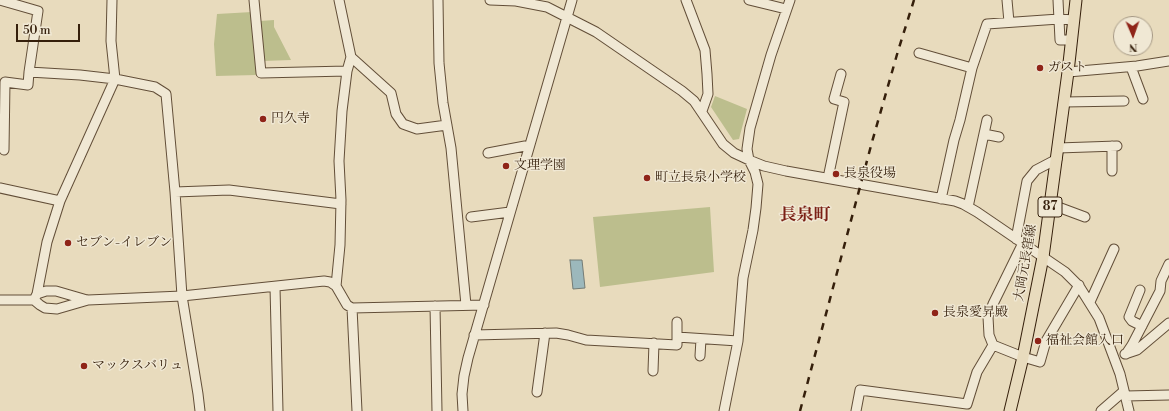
<!DOCTYPE html>
<html>
<head>
<meta charset="utf-8">
<style>
  body { margin:0 }
  #map { position:relative; width:1169px; height:411px; overflow:hidden; background:#e8dbbd; font-family:"Libre Bodoni",serif }
  canvas { display:block }
  .north { position:absolute; left:1113px; top:16px; width:40px; height:40px; box-sizing:border-box; background:#f0e8d4; border:1px solid #a59884; border-radius:50%; rotate:178deg; font-size:11px; font-weight:700; line-height:16px; text-align:center; color:#351f0b }
  .north::after { content:''; display:block; margin:auto; width:14px; height:18px; background:#8f2418; clip-path:polygon(50% 0,100% 100%,50% 72%,0 100%) }
  .scale { position:absolute; left:16px; top:24px; width:64px; height:18px; box-sizing:border-box; border:2px solid #351f0b; border-top:0; padding-left:5px; font-size:12px; line-height:14px; white-space:nowrap; color:#351f0b; -webkit-text-stroke:3px #f0e8d4; paint-order:stroke }
</style>
</head>
<body>
<div id="map">
<canvas width="1169" height="411"></canvas>
<div class="north">N</div>
<div class="scale">50 m</div>
</div>
<script>
const g = document.querySelector('canvas').getContext('2d');
g.lineJoin = 'round';
function paint(path, color) {
  g.fillStyle = color;
  g.fill(path, 'evenodd');
}
function toPath(rows) {
  const path = new Path2D();
  for (const r of rows) {
    path.moveTo(r[0], r[1]);
    for (let i = 2; i < r.length; i += 2) path.lineTo(r[i], r[i + 1]);
  }
  return path;
}
function stroke(path, color, width, dash) {
  g.strokeStyle = color;
  g.lineWidth = width;
  g.lineCap = dash ? 'butt' : 'round';
  g.setLineDash(dash || []);
  g.stroke(path);
}
function label(font, color, halo, rows, align = 'center') {
  g.font = font + ' "Libre Bodoni","Noto Serif JP",serif';
  g.lineWidth = 3;
  g.setLineDash([]);
  g.textBaseline = 'middle';
  g.strokeStyle = halo;
  g.fillStyle = color;
  for (const [text, x, y, turn = 0] of rows) {
    g.save();
    g.translate(x, y);
    g.rotate((+turn || 0) * Math.PI / 180);
    g.textAlign = isNaN(turn) ? turn : align;
    if (halo) g.strokeText(text, 0, 0);
    g.fillText(text, 0, 0);
    g.restore();
  }
}
const green = toPath([
  [252,12,256,75,216,76,214,44,217,14],
  [274,20,274,27,291,60,263,61,260,21],
  [715,96,747,109,739,139,733,140,711,107],
  [710,207,714,272,600,287,593,217]
]);
const water = toPath([
  [570,260,582,260,585,288,573,289,570,260]
]);
const minor = toPath([
  [0,0,38,11,29,72,80,75,115,79,155,87,166,94,175,192,182,296,198,394,200,411],
  [254,0,261,73,347,71],
  [438,0,439,63,443,103,451,148,466,305],
  [490,0,516,1,547,7,596,32,682,91,694,101,723,144,734,153,749,160,764,166,786,171,955,201,963,204,977,212,1065,272,1079,286,1099,318,1120,374,1129,411],
  [686,0,705,50,707,74,708,94,702,111],
  [749,0,786,9],
  [1007,0,1009,22],
  [1058,0,1060,40,1072,40],
  [919,53,972,68],
  [351,57,391,93,396,114,403,124,417,129,447,125],
  [1131,67,1143,99],
  [1068,72,1137,66,1169,61],
  [1064,102,1124,101],
  [984,134,999,137],
  [1058,148,1117,146],
  [4,150,5,82,28,85,29,72],
  [488,153,525,146],
  [1112,171,1112,146],
  [828,178,844,102,834,99,841,74],
  [0,188,60,201],
  [175,192,229,190,341,204],
  [941,199,954,140,960,120,972,68,987,24,1059,19,1074,20],
  [1050,204,1085,217],
  [968,207,987,120],
  [471,217,510,212],
  [1016,239,1027,181,1036,170,1057,159],
  [336,286,347,305,352,308,484,305],
  [275,287,278,411],
  [1140,290,1129,317,1132,321,1142,326],
  [37,294,47,242,60,201,115,79,111,41,112,0],
  [35,298,37,294,46,291,56,291,87,300],
  [0,300,34,300,40,305,45,308,57,309,88,300,182,296,324,281,330,282,336,286,340,245,341,200,339,161,342,111,347,71,351,57,339,0],
  [1090,302,1114,249],
  [435,306,437,411],
  [352,308,357,411],
  [474,335,556,333,568,335,586,340,677,345,677,322],
  [677,337,738,341],
  [993,345,989,335,988,317,993,304,1023,243],
  [1125,354,1137,350,1169,323],
  [1126,354,1132,345,1160,291,1161,281,1169,264],
  [700,356,701,339],
  [653,371,654,343],
  [537,392,545,333],
  [1126,396,1169,395],
  [463,411,462,394,464,376,468,358,572,0],
  [724,411,738,341,743,278,753,230,756,208,758,184,755,172,749,160,747,149,750,128,771,55,790,0],
  [856,411,860,390,967,404,977,372,993,345,1023,357,1040,362,1046,341,1079,285],
  [1101,411,1124,391]
]);
const major = toPath([
  [1010,411,1023,357,1043,257,1068,72,1076,0]
]);
const rail = toPath([
  [800,411,872,142,898,51,914,0]
]);
const markers = [
  [1040,68,4,"#8f2418"],
  [263,119,4,"#8f2418"],
  [506,166,4,"#8f2418"],
  [836,174,4,"#8f2418"],
  [647,178,4,"#8f2418"],
  [68,243,4,"#8f2418"],
  [935,313,4,"#8f2418"],
  [1038,341,4,"#8f2418"],
  [84,366,4,"#8f2418"]
];
const shields = [
  [1050,207,24]
];
const shieldNames = [
  ["87",1050,207]
];
const poiNames = [
  ["ガスト",1048,68],
  ["円久寺",271,119],
  ["文理学園",514,166],
  ["長泉役場",844,174],
  ["町立長泉小学校",655,178],
  ["セブン-イレブン",76,243],
  ["長泉愛昇殿",943,313],
  ["福祉会館入口",1046,341],
  ["マックスバリュ",92,366]
];
const streetNames = [
  ["大岡元長窪線",1026,263,-80]
];
const districtNames = [
  ["長泉町",805,216]
];
paint(green, '#bcbe8d');
paint(water, '#9cb8bc');
stroke(water, '#737b75', 1);
stroke(minor, '#624e38', 11);
stroke(major, '#351f0b', 13);
stroke(minor, '#f0e8d4', 9);
stroke(major, '#e8dbbd', 11);
stroke(rail, '#351f0b', 2.5, [7, 7]);
for (const [x, y, r, color] of markers) {
  const dot = new Path2D();
  dot.arc(x, y, r, 0, 2 * Math.PI);
  g.fillStyle = color;
  g.fill(dot);
  stroke(dot, '#f0e8d4', 1.5);
}
for (const [x, y, w] of shields) {
  const box = new Path2D();
  box.roundRect(x - w / 2, y - 10, w, 20, 3);
  g.fillStyle = '#f0e8d4';
  g.fill(box);
  stroke(box, '#351f0b', 1);
}
label('bold 12px', '#351f0b', null, shieldNames);
label('13px', '#351f0b', '#f0e8d4', poiNames, 'left');
label('13px', '#351f0b', '#f0e8d4', streetNames);
label('bold 17px', '#7a1f14', '#f0e8d4', districtNames);
</script>
</body>
</html>
